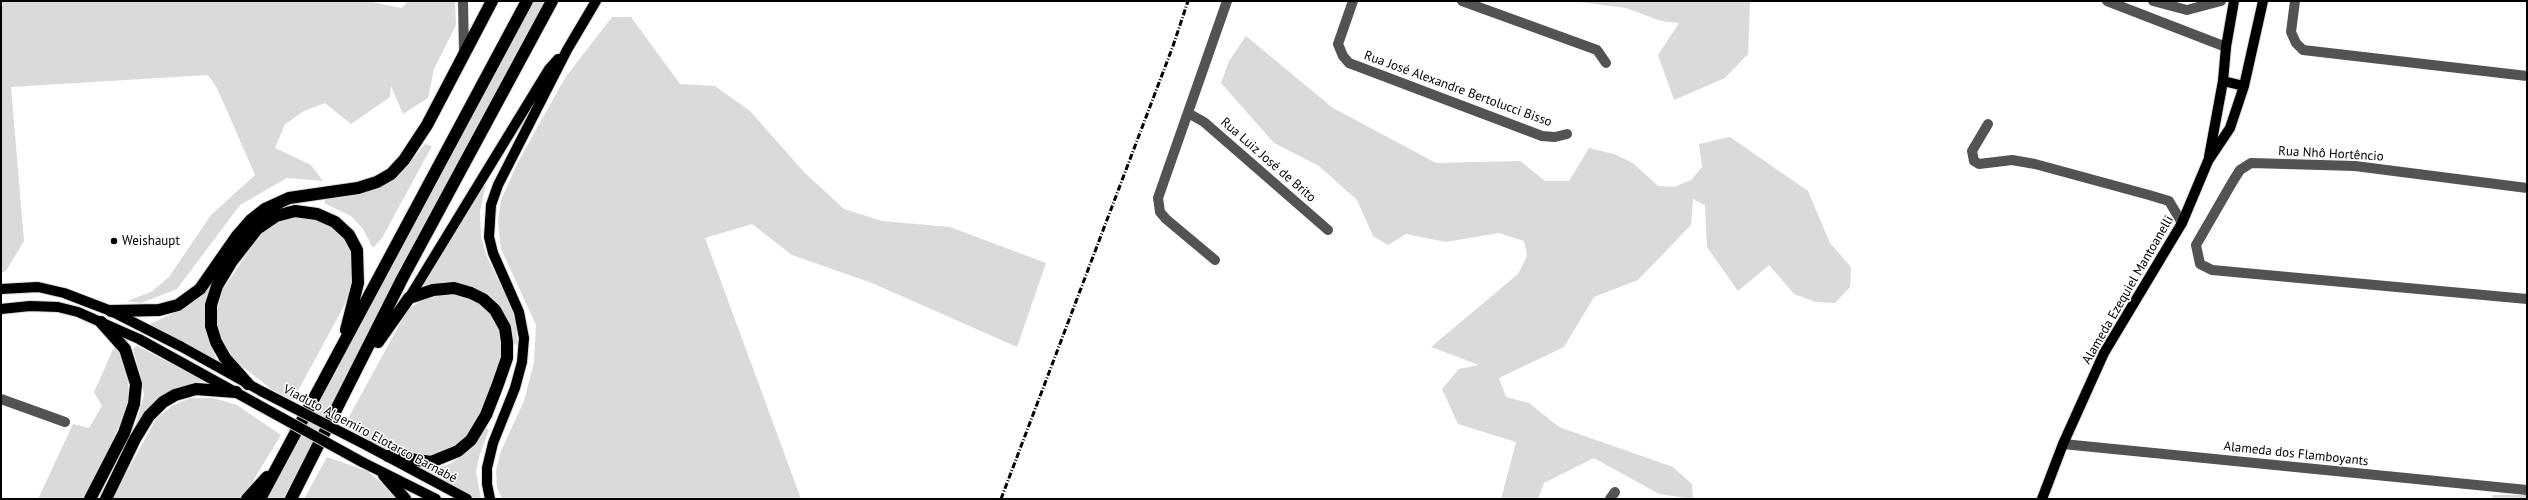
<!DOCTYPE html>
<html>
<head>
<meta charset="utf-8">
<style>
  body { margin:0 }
  #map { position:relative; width:2528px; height:500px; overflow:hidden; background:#fff; font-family:"PT Sans",sans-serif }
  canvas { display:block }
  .frame { position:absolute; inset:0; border:2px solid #000; pointer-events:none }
</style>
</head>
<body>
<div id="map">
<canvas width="2528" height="500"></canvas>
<div class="frame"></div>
</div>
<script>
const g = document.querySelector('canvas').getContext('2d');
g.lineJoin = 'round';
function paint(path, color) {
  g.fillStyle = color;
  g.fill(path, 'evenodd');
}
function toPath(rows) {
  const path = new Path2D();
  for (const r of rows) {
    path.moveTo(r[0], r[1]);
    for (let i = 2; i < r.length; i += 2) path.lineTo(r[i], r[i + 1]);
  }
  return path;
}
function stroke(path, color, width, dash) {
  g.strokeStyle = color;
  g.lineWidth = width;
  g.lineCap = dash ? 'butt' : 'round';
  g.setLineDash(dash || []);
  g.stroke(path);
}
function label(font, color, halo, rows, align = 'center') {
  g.font = font + ' "PT Sans",sans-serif';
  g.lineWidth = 3;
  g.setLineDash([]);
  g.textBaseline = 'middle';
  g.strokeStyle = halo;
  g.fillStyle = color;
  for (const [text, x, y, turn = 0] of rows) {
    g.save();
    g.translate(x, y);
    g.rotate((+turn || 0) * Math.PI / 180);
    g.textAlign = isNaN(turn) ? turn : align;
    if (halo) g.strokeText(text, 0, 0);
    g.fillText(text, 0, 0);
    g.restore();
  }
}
const green = toPath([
  [1,1,366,1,402,8,408,1,455,1,456,25,434,69,428,98,403,114,391,86,390,97,351,124,325,103,304,111,285,124,275,148,311,165,323,181,287,178,240,205,177,289,141,303,127,301,151,292,169,277,211,215,255,175,217,88,208,75,11,87,24,241,6,271,1,273],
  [533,1,549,1,283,499,266,499],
  [1571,1,1750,1,1748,54,1725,78,1674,100,1658,55,1679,23,1661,21,1626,8],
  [612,17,631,17,680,84,715,86,750,111,804,172,844,209,882,221,950,227,1046,263,1017,347,872,283,792,255,752,224,705,238,801,499,502,499,497,487,496,471,501,451,524,401,534,362,536,325,501,249,498,222,501,200,518,162,565,78],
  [1246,36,1333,108,1436,163,1520,161,1545,181,1569,181,1589,148,1614,154,1633,163,1658,186,1674,187,1691,180,1702,167,1699,144,1730,137,1808,191,1830,243,1851,267,1850,287,1835,303,1816,302,1794,294,1769,265,1738,291,1707,247,1705,205,1693,199,1691,225,1638,280,1594,297,1564,347,1499,378,1506,397,1529,403,1559,427,1673,467,1692,484,1693,499,1659,494,1594,458,1544,483,1538,499,1501,499,1516,442,1458,424,1442,389,1459,369,1479,365,1431,347,1518,274,1527,256,1524,241,1499,233,1446,242,1406,234,1388,245,1373,236,1357,200,1319,166,1274,143,1221,83,1229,61],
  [425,144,432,146,382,238,373,248,363,229,351,216,324,203,326,199,345,197,371,189,398,177],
  [486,183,480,212,481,236,486,255,509,302,515,320,518,345,513,344,513,332,502,311,492,299,479,291,465,284,441,283,425,288,424,283],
  [303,215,334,226,347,239,353,254,354,277,345,304,293,400,271,389,238,363,227,349,218,330,216,315,222,291,252,246,267,228,285,216],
  [218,273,206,303,204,317,206,332,217,361,150,324,189,306],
  [453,293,468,297,483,304,497,322,504,352,480,416,465,438,453,449,434,457,387,452,344,426,408,309,424,299],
  [115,345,124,358,127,370,129,403,106,455,83,499,38,499,73,424,89,428,102,406,94,392],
  [137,346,203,380,139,425,136,424,144,395,141,377,133,349],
  [190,398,213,398,237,405,281,435,242,499,112,499,156,419,172,406],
  [486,428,489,430,479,457,476,472,481,499,475,499,418,469,445,466,453,462,471,449],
  [327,457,367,471,385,485,397,499,304,499],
  [2493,495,2527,495,2527,499,2492,499]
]);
const minor = toPath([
  [463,1,464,55],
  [1353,1,1338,44,1343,56,1349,63,1542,136,1555,137,1567,134],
  [1462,1,1597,50,1606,63],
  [2107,1,2226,47],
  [2153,1,2187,10,2221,1],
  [2295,1,2291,32,2296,43,2303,50,2527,76],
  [1188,113,1204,122,1328,230],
  [1988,124,1972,151,1974,161,1979,164,2012,160,2035,164,2149,195,2169,201,2182,223],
  [2527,188,2355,166,2251,163,2240,170,2233,181,2196,245,2200,264,2212,270,2527,299],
  [1215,260,1166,219,1160,212,1158,198,1227,1],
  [1,399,65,422],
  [2063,444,2527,490],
  [1610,499,1615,492]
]);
const major = toPath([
  [2223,81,2244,86],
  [2209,157,2223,81,2226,47,2234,1],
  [1,289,38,287,64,293,111,311,182,347,261,391],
  [409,298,549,69,558,59],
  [1,309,30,306,58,307,78,312,139,339,255,403],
  [368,446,467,499],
  [362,462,436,499],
  [490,499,487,484,487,468,493,443,515,388,522,362,524,338,519,312,493,253,489,237,491,205,498,185,567,50,596,1],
  [2042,499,2063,444,2104,353,2182,223,2208,161,2230,128,2244,86,2263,1]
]);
const highway = toPath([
  [111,311,159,310,178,305,200,289,237,236,251,220,265,209,289,198,358,188,377,182,391,174,404,160,427,125,492,1],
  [378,342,409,298,433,290,454,288,471,293,483,299,495,310,505,328,507,342,507,358,498,384,486,415,471,440,458,451,431,462,388,456],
  [248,384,225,358,216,342,211,326,211,305,217,286,232,261,257,229,276,216,295,211,317,214,335,222,349,235,357,250,358,283,346,330],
  [384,475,405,499],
  [90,499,124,433,134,404,136,384,125,349,101,322],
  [106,499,135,439,149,416,163,402,175,395,196,389,236,392],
  [247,499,267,477],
  [260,499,527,1],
  [291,499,403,277,552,1]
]);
const rail = toPath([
  [1001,499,1173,46,1188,1]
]);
const majorBridge = toPath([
  [261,391,368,446],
  [255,403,362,462]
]);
const markers = [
  [114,241,4,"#000"]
];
const streetNames = [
  ["Rua José Alexandre Bertolucci Bisso",1458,89,20],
  ["Rua Nhô Hortêncio",2331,154,3],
  ["Rua Luiz José de Brito",1268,160,41],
  ["Alameda Ezequiel Mantoanelli",2128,290,-60],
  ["Viaduto Algemiro Elotarco Barnabé",370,434,28],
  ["Alameda dos Flamboyants",2296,454,6]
];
const poiNames = [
  ["Weishaupt",122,241]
];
paint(green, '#dadada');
stroke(major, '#dbdbdb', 12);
stroke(highway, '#dbdbdb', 14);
stroke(minor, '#535353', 10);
stroke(major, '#000', 10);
stroke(highway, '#000', 12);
stroke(rail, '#000', 3, [6, 2, 1, 2]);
stroke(majorBridge, '#dbdbdb', 12, []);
stroke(majorBridge, '#000', 10);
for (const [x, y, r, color] of markers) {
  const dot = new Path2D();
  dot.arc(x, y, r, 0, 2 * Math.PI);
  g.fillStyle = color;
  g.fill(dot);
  stroke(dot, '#fff', 1.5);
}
label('13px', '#000', '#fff', streetNames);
label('13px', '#000', '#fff', poiNames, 'left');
</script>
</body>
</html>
